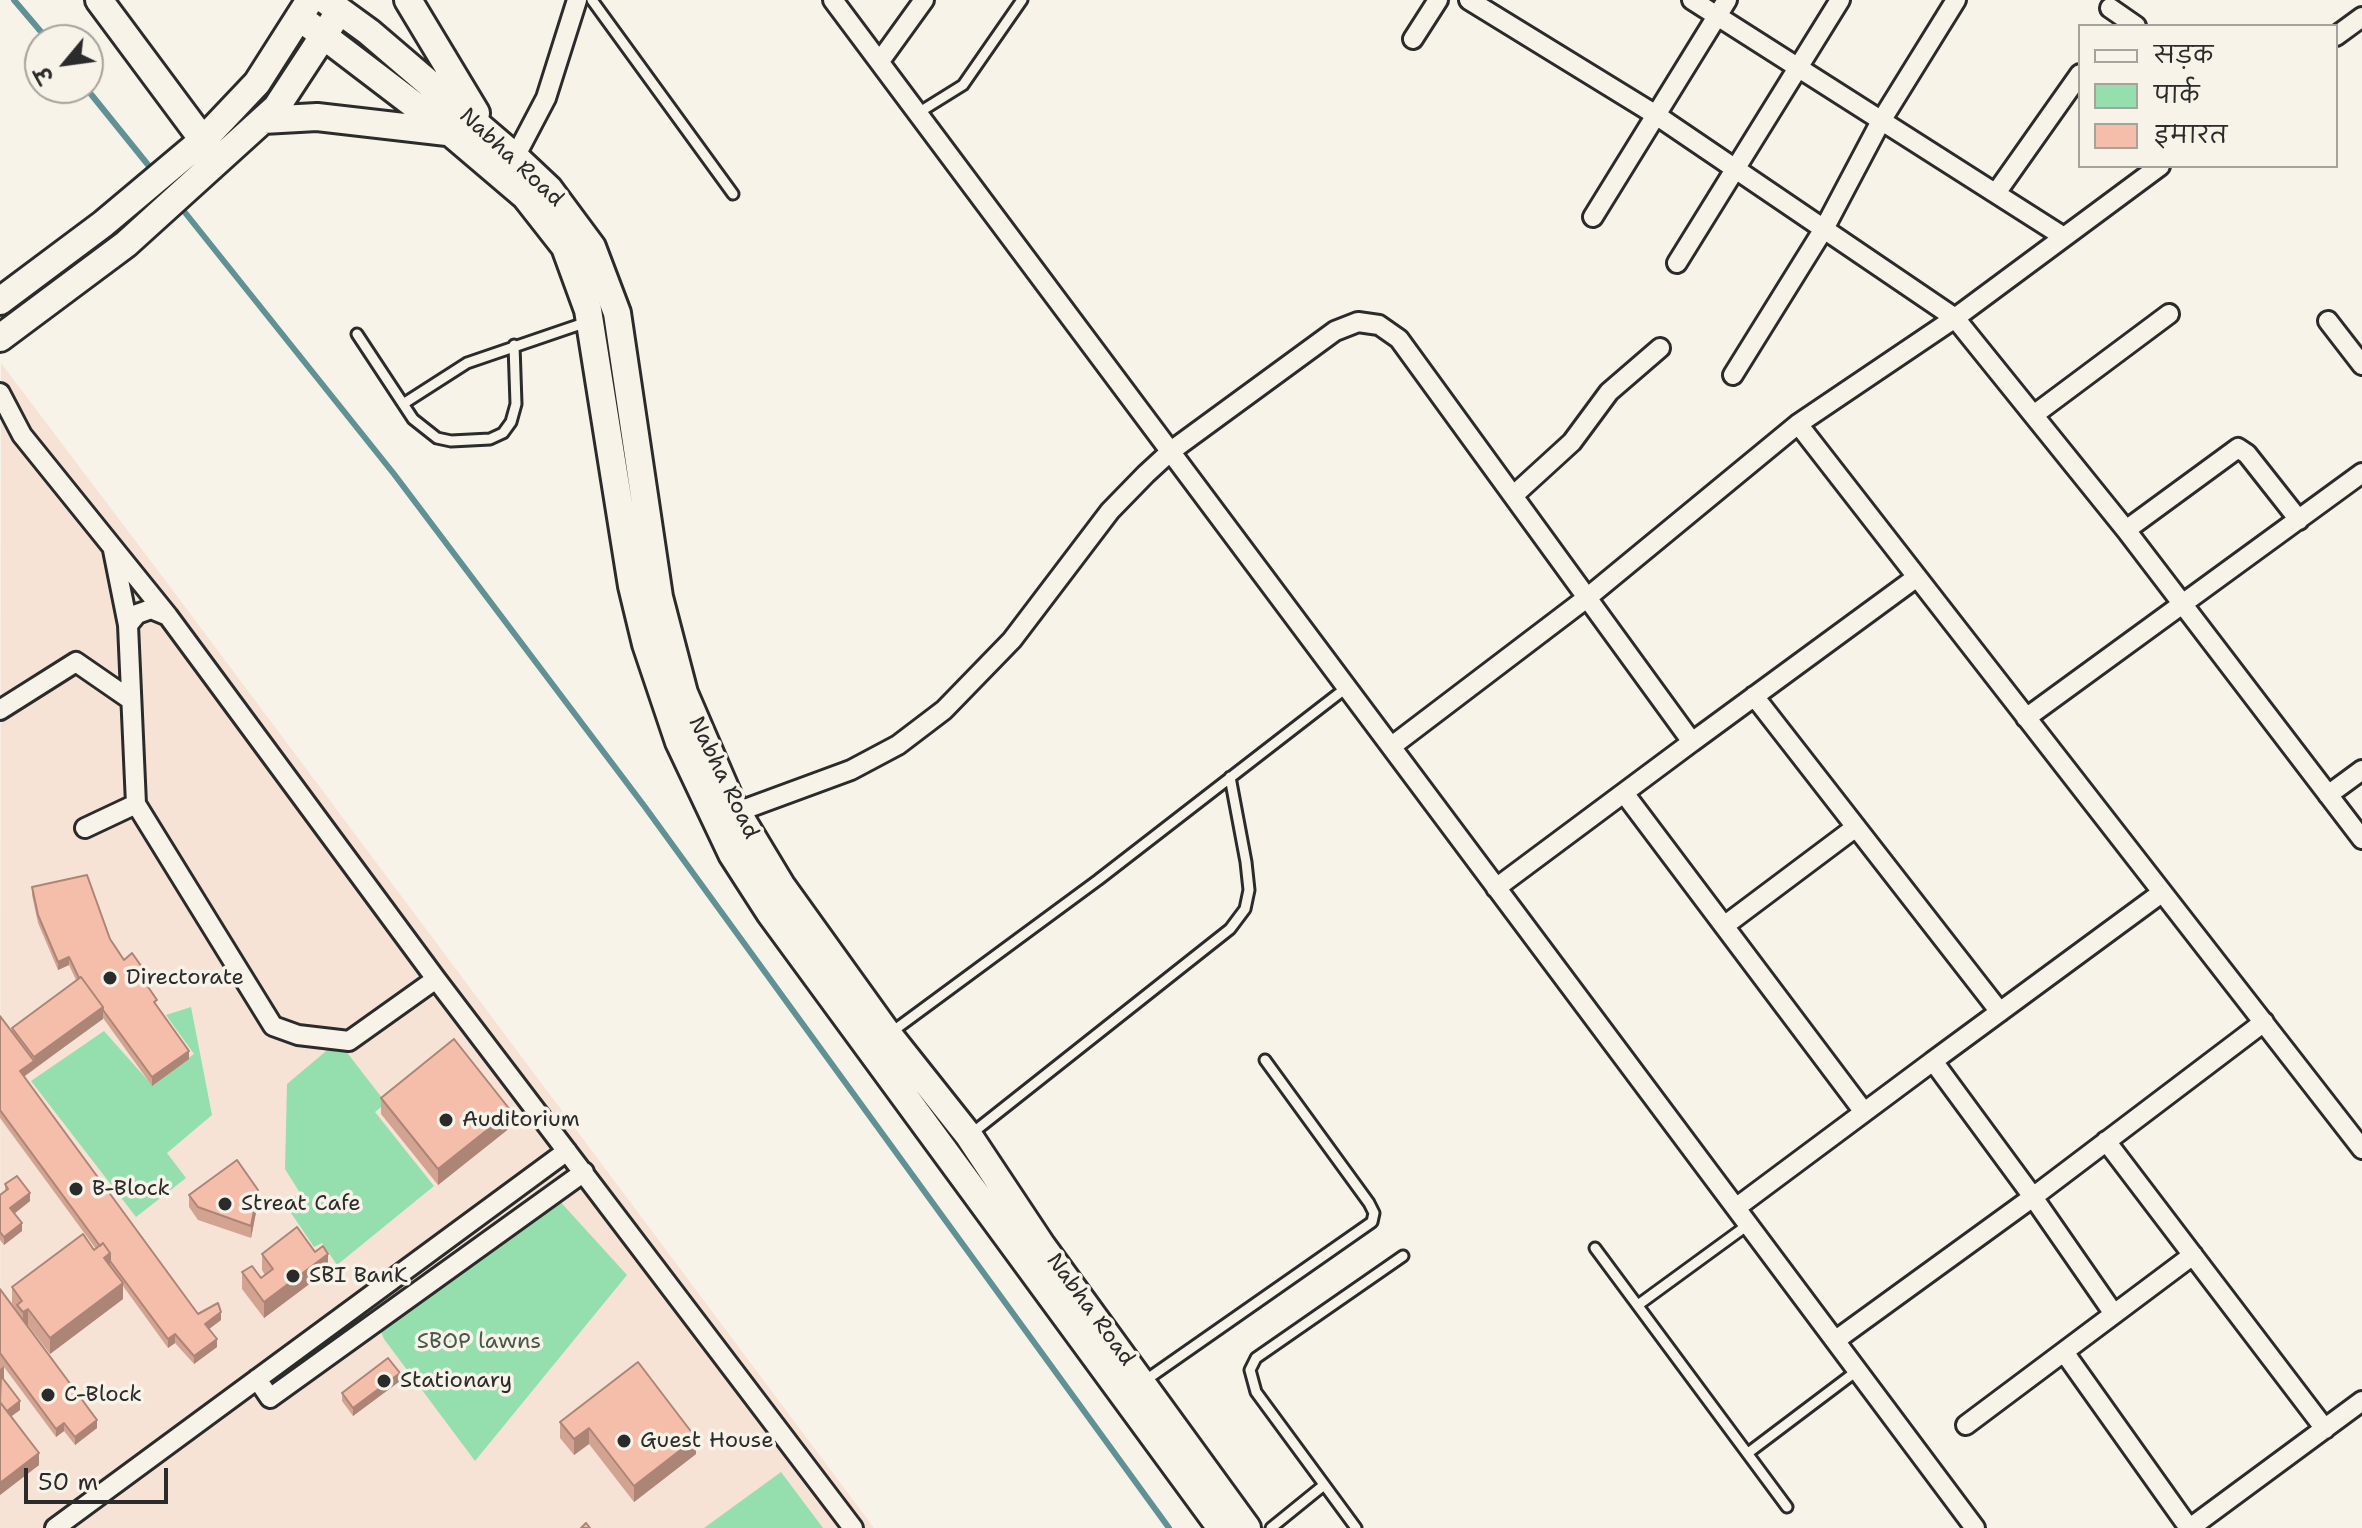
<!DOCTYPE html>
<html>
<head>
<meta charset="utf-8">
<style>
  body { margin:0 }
  #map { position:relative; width:2362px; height:1528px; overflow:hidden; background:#f7f3e8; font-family:"Shantell Sans","Playpen Sans Deva",sans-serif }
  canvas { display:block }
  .legend { position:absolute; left:2078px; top:24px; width:260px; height:144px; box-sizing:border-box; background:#f7f3e8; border:2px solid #a5a39c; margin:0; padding:10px 14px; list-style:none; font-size:24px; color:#2b2b2b }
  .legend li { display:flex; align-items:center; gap:16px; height:40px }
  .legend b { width:40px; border:2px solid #a5a39c }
  .north { position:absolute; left:24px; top:24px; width:80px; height:80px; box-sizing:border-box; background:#f7f3e8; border:2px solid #a5a39c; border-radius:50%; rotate:241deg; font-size:22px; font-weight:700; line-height:32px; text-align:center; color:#2b2b2b }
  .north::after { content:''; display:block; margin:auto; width:28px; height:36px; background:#2b2b2b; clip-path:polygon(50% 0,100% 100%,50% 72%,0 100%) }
  .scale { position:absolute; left:24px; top:1468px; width:144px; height:36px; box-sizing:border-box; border:4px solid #2b2b2b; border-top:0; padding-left:10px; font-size:24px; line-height:28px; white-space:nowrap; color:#2b2b2b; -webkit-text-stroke:6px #f7f3e8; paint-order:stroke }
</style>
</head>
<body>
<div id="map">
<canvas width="2362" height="1528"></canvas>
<ul class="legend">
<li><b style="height:10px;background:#f7f3e8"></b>सड़क</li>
<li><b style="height:22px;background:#95dfaf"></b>पार्क</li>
<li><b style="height:22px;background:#f5beaa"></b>इमारत</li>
</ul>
<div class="north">उ</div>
<div class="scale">50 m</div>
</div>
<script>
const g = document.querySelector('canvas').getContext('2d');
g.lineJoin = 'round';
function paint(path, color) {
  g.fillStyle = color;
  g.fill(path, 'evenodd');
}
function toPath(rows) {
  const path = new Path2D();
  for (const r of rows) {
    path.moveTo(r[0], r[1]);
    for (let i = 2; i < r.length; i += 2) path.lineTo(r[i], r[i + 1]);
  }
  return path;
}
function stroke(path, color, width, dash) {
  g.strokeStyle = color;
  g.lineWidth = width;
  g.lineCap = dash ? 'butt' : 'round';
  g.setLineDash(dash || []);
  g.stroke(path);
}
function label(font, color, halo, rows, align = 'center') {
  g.font = font + ' "Shantell Sans",sans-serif';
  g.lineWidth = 7;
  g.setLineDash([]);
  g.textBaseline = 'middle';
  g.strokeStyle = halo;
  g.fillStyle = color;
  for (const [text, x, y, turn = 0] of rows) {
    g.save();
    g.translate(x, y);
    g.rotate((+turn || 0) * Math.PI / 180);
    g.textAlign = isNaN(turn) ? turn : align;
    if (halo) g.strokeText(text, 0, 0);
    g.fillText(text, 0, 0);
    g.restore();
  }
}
const built = toPath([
  [1,363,162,576,874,1528,0,1528]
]);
const green = toPath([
  [191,1007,212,1115,167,1153,186,1178,136,1217,31,1081,104,1031,152,1085,194,1054,166,1015],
  [338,1041,386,1103,375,1112,434,1186,337,1265,322,1243,314,1247,285,1204,300,1193,285,1169,287,1084],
  [556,1197,627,1275,475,1461,384,1339,379,1327],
  [781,1472,823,1528,704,1528]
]);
const stream = toPath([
  [14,0,48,40],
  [86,88,153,171],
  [179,205,394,474,645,807,1169,1528]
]);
const lane = toPath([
  [592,0,733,194],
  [918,113,963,85,1022,0],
  [357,334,413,419,437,438,451,441,490,439,503,433,511,422,516,404,514,345],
  [403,404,467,363,587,322],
  [889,1034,1098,880,1346,688],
  [971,1134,1230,929,1245,909,1249,890,1246,862,1230,777],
  [1595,1248,1787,1507],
  [1638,1305,1749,1224],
  [1143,1382,1372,1222,1374,1213,1369,1203,1265,1060],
  [1748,1453,1858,1370],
  [1271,1528,1324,1485],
  [1356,1528,1256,1392,1250,1370,1256,1358,1403,1256]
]);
const street = toPath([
  [833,0,1975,1528],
  [1469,0,1656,115,1955,318,2126,530,2362,839],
  [1692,0,2064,237],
  [2110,8,2136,26],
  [2336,36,2362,17],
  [1413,39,1438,0],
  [880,61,924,0],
  [515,157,546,98,577,0],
  [1996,193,2080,74],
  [1593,217,1727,0],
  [1677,263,1840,0],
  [2328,321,2362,365],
  [1733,375,1825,227,1881,121,1956,0],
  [0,393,22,435,168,616,436,979,853,1528],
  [2035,414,2169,314],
  [1798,424,2362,1149],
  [1514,495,1572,442,1609,392,1660,348],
  [2126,530,2238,448,2247,454,2299,520],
  [113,550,128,625,136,804,273,1026,298,1035,349,1041,436,979],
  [128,625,137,614,151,609,168,616],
  [1754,696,2000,1012],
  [0,710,76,662,131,700],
  [2026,718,2362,473],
  [1692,742,1917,577],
  [1392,746,1588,597,1798,424,1955,318,2160,166],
  [1624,793,1864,1112],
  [2328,795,2362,770],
  [737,812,851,770,898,745,944,710,1012,640,1110,511,1146,474,1171,451,1335,331,1358,322,1379,325,1399,339,1692,742,1496,888],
  [85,828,136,804],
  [1724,926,1856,827],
  [1933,1061,2160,894],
  [2106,1141,2325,1429],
  [1737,1207,1933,1061,2033,1197,1836,1340],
  [2114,1314,2033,1197,2264,1022],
  [2064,1352,2189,1528],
  [257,1379,270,1398,584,1172],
  [1966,1425,2193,1255],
  [55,1528,567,1151],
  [2190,1528,2362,1401]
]);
const secondary = toPath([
  [99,0,203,140],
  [325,0,369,32,515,157,549,189,592,247,617,313,659,597,684,693,731,802,781,885,888,1034,969,1136,1042,1246,1247,1528],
  [408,0,476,113],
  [299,17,451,133,525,196,565,247,588,310,632,586,646,644,679,742,732,854,770,913,1221,1528],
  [263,120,317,117,447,132],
  [0,301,103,224,203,140,257,83,308,3],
  [0,338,126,244,276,108,333,21]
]);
const wall = toPath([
  [32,887,110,939,124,960,149,985,148,987,157,1006,189,1059,152,1086,103,1018,24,1077,198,1314,221,1320,209,1329,217,1347,194,1364,175,1343,168,1348,123,1286,123,1299,50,1354,28,1325,27,1326,97,1428,75,1445,64,1431,56,1437,4,1367,4,1381,20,1410,11,1416,39,1465,0,1495,0,1289,17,1312,12,1303,12,1287,96,1249,0,1118,0,1016,12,1032,12,1028,76,980,69,965,58,970,38,923,32,895],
  [381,1098,511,1127,438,1185,381,1114],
  [5,1184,30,1201,14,1214,22,1231,4,1245,0,1240,0,1195,5,1191],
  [189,1195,258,1202,251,1238,198,1220,189,1207],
  [262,1254,328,1270,264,1318,242,1289,242,1272,261,1278,265,1275,262,1270],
  [400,1381,353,1416,342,1401,342,1393],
  [560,1422,696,1454,634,1502,589,1444,574,1455,560,1438]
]);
const shadedWall = toPath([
  [69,957,69,965,58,970,58,962],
  [149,977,149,985,144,989,144,981],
  [103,1007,103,1019,20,1079,20,1071,34,1061,34,1057],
  [189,1051,189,1059,152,1086,152,1077],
  [511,1111,511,1127,438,1185,438,1169],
  [258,1190,258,1202,251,1238,251,1226],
  [30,1193,30,1201,10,1217,10,1208],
  [22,1223,22,1231,4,1245,4,1237],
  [110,1253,110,1269,104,1258],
  [328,1254,328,1270,264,1318,264,1302],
  [123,1283,123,1299,50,1354,50,1338],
  [28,1309,28,1325,23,1329,23,1312],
  [221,1312,221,1320,205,1332,205,1324],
  [175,1334,175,1343,168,1348,168,1339],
  [217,1339,217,1347,194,1364,194,1356],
  [4,1366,4,1382,0,1385,0,1369],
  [400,1373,400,1381,353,1416,353,1408],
  [20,1401,20,1410,5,1421,5,1413],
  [97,1420,97,1428,75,1445,75,1437],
  [64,1423,64,1431,56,1437,56,1429],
  [589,1428,589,1444,574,1455,574,1439],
  [696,1438,696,1454,634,1502,634,1486],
  [39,1453,39,1465,0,1495,0,1483]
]);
const building = toPath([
  [87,875,110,939,124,960,132,953,149,977,144,981,157,1000,154,1002,189,1051,152,1077,103,1010,103,1007,81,977,79,978,69,957,58,962,38,915,32,887,87,875],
  [81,977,103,1007,34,1057,12,1028,81,977],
  [0,1016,34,1061,20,1071,198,1314,218,1303,221,1312,205,1324,217,1339,194,1356,175,1334,168,1339,110,1261,110,1253,103,1243,100,1246,0,1110,0,1016],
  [454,1039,511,1111,438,1169,381,1098,454,1039],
  [237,1160,258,1190,251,1226,198,1207,189,1195,237,1160],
  [17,1176,30,1193,10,1208,22,1223,4,1237,0,1232,0,1195,8,1189,5,1184,17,1176],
  [297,1227,315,1252,323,1246,328,1254,264,1302,242,1272,252,1266,261,1278,273,1269,262,1254,297,1227],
  [83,1234,94,1250,103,1243,110,1253,104,1258,123,1283,50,1338,28,1309,23,1312,17,1305,22,1301,12,1287,83,1234],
  [0,1289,97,1420,75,1437,64,1423,56,1429,0,1353,0,1289],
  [388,1358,400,1373,353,1408,342,1393,388,1358],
  [638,1362,696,1438,634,1486,589,1428,574,1439,560,1422,638,1362],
  [1,1376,20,1401,7,1411,0,1402,1,1376],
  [0,1402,39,1453,0,1483,0,1402],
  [586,1523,590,1528,581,1528,586,1523]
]);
const markers = [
  [110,978,8,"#2b2b2b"],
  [446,1120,8,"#2b2b2b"],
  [76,1189,8,"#2b2b2b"],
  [225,1204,8,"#2b2b2b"],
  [293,1276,8,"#2b2b2b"],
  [384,1381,8,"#2b2b2b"],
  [48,1395,8,"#2b2b2b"],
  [624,1441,8,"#2b2b2b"]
];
const streetNames = [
  ["Nabha Road",511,158,43],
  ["Nabha Road",723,778,64],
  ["Nabha Road",1090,1310,54]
];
const poiNames = [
  ["Directorate",126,978],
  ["Auditorium",462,1120],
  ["B-Block",92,1189],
  ["Streat Cafe",241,1204],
  ["SBI BanK",309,1276],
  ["Stationary",400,1381],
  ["C-Block",64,1395],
  ["Guest House",640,1441]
];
const parkNames = [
  ["SBOP lawns",479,1342]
];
paint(built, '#f6e3d5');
paint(green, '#95dfaf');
stroke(stream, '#609195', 6);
stroke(lane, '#2b2b2b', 15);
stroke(street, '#2b2b2b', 24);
stroke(secondary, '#2b2b2b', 32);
stroke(lane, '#f7f3e8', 9);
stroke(street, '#f7f3e8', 18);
stroke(secondary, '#f7f3e8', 26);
paint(wall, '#d3a392');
paint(shadedWall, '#ac8577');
paint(building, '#f5beaa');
stroke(building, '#ac8577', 2);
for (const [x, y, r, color] of markers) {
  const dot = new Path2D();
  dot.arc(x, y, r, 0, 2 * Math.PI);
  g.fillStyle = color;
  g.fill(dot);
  stroke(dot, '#f7f3e8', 3);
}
label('22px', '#2b2b2b', '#f7f3e8', streetNames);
label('22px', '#2b2b2b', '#f7f3e8', poiNames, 'left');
label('22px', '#46584c', '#f7f3e8', parkNames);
</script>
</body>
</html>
